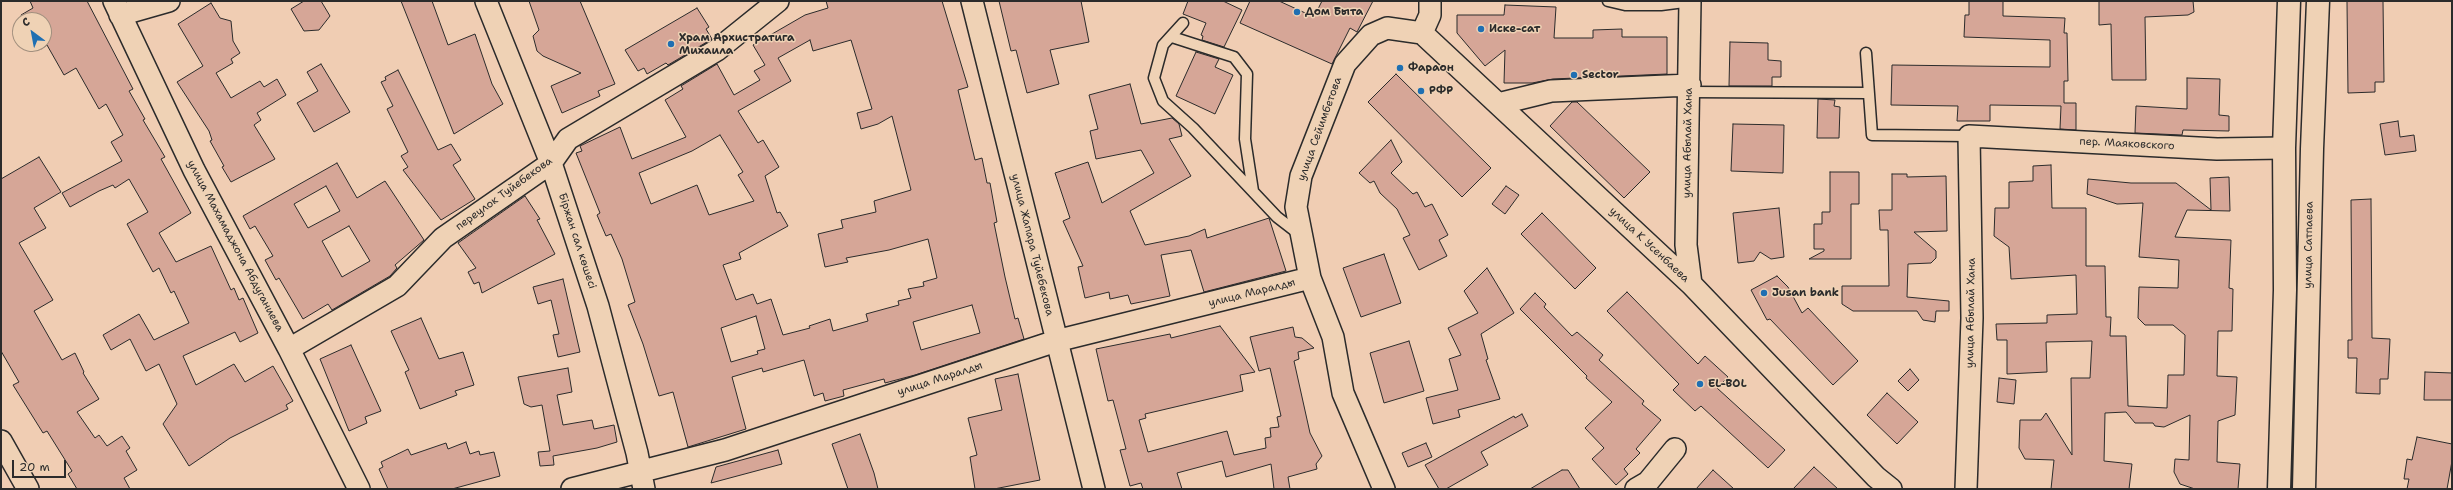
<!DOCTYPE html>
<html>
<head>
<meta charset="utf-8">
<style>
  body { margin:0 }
  #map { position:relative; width:2453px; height:490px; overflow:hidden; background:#f0cdb3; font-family:"Shantell Sans",sans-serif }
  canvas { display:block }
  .frame { position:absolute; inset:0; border:2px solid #2b2b2b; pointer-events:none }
  .north { position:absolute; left:12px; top:12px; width:40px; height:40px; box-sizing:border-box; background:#efd2b5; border:1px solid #a18f7e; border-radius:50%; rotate:328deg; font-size:11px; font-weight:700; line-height:16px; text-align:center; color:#2b2b2b }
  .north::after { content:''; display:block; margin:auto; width:14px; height:18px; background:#1f6fb2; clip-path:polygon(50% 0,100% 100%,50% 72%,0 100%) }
  .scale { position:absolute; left:12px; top:460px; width:54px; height:18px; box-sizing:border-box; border:2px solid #2b2b2b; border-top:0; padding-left:5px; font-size:12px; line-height:14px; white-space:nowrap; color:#2b2b2b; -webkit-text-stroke:3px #efd2b5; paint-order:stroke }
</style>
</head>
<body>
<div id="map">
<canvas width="2453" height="490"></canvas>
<div class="frame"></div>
<div class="north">С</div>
<div class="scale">20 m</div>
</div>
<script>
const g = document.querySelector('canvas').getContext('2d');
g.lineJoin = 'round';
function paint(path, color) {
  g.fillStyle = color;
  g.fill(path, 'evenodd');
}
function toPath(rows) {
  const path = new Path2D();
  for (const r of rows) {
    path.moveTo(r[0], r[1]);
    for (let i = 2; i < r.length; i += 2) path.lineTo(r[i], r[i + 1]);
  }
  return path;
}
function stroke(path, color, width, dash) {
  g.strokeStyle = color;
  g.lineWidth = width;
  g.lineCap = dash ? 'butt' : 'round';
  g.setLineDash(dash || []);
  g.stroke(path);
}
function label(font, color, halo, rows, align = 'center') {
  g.font = font + ' "Shantell Sans",sans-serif';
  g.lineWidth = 3;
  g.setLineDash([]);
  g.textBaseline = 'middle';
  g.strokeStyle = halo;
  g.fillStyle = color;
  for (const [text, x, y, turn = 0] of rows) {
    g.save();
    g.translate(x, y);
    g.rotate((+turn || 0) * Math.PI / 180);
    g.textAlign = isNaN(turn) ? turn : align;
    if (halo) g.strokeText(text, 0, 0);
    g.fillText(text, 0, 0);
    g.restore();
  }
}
const building = toPath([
  [30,1,87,1,133,89,129,91,145,119,143,120,165,157,161,159,191,213,159,233,176,262,211,246,231,290,234,288,239,300,243,298,258,333,240,342,235,332,183,356,196,385,234,364,245,382,273,366,293,401,286,405,288,409,230,438,189,466,163,424,177,404,159,364,146,371,130,339,111,350,103,335,139,314,154,340,189,323,174,291,171,293,159,268,153,272,127,224,148,212,129,179,115,188,113,185,99,191,70,207,62,193,122,161,111,142,123,135,106,104,99,109,76,68,64,75,47,45,41,49,38,44,44,44,44,20,24,20,21,15,33,8,30,1],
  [304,1,321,1,330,16,319,30,304,31,291,9,304,1],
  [401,1,432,1,448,45,475,34,492,84,503,104,454,134,401,1],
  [529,1,580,1,615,84,598,91,600,96,562,113,551,86,581,73,543,56,537,51,533,36,539,30,529,1],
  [826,1,942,1,968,87,958,90,975,160,982,158,987,183,990,183,997,222,994,223,1005,277,1015,319,1018,318,1024,339,915,375,885,383,884,379,843,390,844,396,825,401,823,393,814,396,804,360,763,372,762,368,732,377,746,429,688,447,673,392,659,396,643,344,628,305,635,302,622,259,611,234,606,236,597,215,600,213,576,153,582,151,580,146,620,127,632,159,686,137,665,100,683,89,681,86,717,64,734,95,760,80,754,71,765,65,753,45,805,15,828,8,826,1],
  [810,40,813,51,851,40,872,109,857,113,861,129,878,124,892,116,911,190,874,201,876,212,841,220,843,228,818,234,825,267,848,262,846,258,889,250,928,239,937,278,923,282,924,286,908,289,911,298,898,301,899,305,866,314,868,321,833,331,830,319,809,326,810,328,783,335,771,299,757,304,753,294,736,300,723,265,741,259,739,253,788,226,780,212,777,213,765,176,779,167,763,140,758,143,738,111,791,81,778,58,810,40],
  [720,135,743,172,738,175,754,201,709,215,697,185,651,204,639,173,692,151,720,135],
  [972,305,980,333,921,350,913,322,972,305],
  [756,316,765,349,757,351,758,354,731,362,721,328,756,316],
  [999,1,1081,1,1089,42,1050,50,1059,84,1027,93,1016,50,1011,51,999,1],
  [1188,1,1223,1,1242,10,1224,47,1202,40,1203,36,1201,35,1206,23,1183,14,1188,1],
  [1250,1,1279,1,1314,17,1322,1,1373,1,1357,32,1350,28,1332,64,1240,23,1250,1],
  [1969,1,2003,1,2003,16,2065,18,2064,33,2067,33,2068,81,2064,81,2064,103,2076,103,2076,130,2060,129,2061,106,1990,105,1990,121,1957,121,1958,106,1891,105,1892,65,2050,67,2050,40,1964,37,1965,15,1969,15,1969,1],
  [2099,1,2193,1,2194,12,2188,15,2145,17,2146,80,2112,80,2111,24,2099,25,2099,1],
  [2347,1,2383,1,2384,82,2375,82,2375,92,2348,93,2347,1],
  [211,3,220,18,231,21,233,41,240,53,231,59,233,63,216,73,231,98,260,81,264,87,277,79,286,95,257,113,261,120,254,125,275,159,231,182,222,167,224,166,210,141,212,140,209,131,177,82,203,66,178,24,211,3],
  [1505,5,1556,7,1554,38,1593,38,1593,30,1622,29,1622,37,1667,37,1667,74,1553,79,1532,83,1504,83,1505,50,1485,66,1457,33,1457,15,1504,15,1505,5],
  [697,8,709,27,706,29,712,39,668,65,666,63,647,74,644,68,638,71,625,50,697,8],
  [1730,42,1768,43,1768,60,1781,61,1781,77,1772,77,1772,86,1729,86,1730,42],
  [1196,52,1219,59,1215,67,1233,75,1215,114,1176,96,1196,52],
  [321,64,350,112,314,132,297,103,318,91,307,72,321,64],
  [398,70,438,150,451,144,461,160,453,165,475,199,441,220,403,170,408,167,401,156,408,152,387,109,393,106,381,82,386,80,385,77,398,70],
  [1396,74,1491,168,1462,197,1368,102,1396,74],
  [2187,78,2220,79,2219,115,2229,116,2229,131,2183,130,2182,135,2135,133,2136,106,2187,109,2187,78],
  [1130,84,1141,124,1172,118,1179,124,1182,136,1169,139,1191,176,1130,211,1145,245,1189,236,1205,229,1207,238,1269,218,1286,271,1204,292,1191,250,1161,255,1170,296,1131,304,1128,295,1110,299,1109,292,1085,298,1078,267,1083,266,1063,221,1070,218,1055,173,1088,162,1102,203,1154,173,1141,150,1096,159,1090,131,1098,129,1089,95,1130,84],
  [1818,99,1835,100,1834,106,1840,107,1839,138,1817,138,1818,99],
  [1572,102,1577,102,1650,172,1624,198,1550,126,1572,102],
  [2398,121,2400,137,2414,135,2416,151,2385,155,2380,124,2398,121],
  [1733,124,1784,125,1783,173,1731,171,1733,124],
  [1391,140,1402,162,1391,173,1413,194,1417,192,1425,207,1432,204,1448,235,1439,240,1447,256,1419,270,1403,238,1410,235,1397,209,1380,193,1374,181,1370,183,1359,173,1391,140],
  [39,157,61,192,34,208,46,228,19,243,53,300,34,311,62,360,75,353,84,372,83,373,99,399,77,412,95,438,99,435,107,446,122,436,130,448,126,451,137,470,124,478,130,489,77,489,68,474,72,471,47,431,43,433,13,385,19,382,1,351,1,179,39,157],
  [337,163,357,198,385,181,424,240,395,265,397,268,390,276,332,310,328,304,303,319,279,278,276,280,265,260,273,256,255,226,250,229,243,216,337,163],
  [326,186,340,211,308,228,294,204,326,186],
  [349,226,370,261,342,277,322,241,349,226],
  [2051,165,2052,208,2086,208,2086,266,2105,266,2106,317,2111,317,2110,336,2126,336,2128,406,2167,408,2168,375,2184,375,2185,335,2173,325,2145,325,2138,318,2139,287,2178,288,2179,260,2139,257,2143,203,2117,204,2087,194,2088,179,2131,183,2176,183,2211,210,2210,178,2229,177,2230,211,2187,210,2175,237,2231,240,2229,288,2233,289,2232,331,2218,331,2217,376,2237,377,2235,415,2218,421,2217,462,2240,464,2238,489,2195,489,2180,484,2174,472,2175,459,2189,460,2190,415,2164,427,2155,426,2153,423,2135,423,2126,412,2105,413,2104,461,2132,464,2129,489,2051,489,2054,460,2025,459,2019,448,2020,420,2041,420,2046,413,2072,455,2071,378,2090,378,2092,341,2046,342,2047,372,2007,374,2007,340,1997,340,1996,324,2047,323,2047,315,2077,314,2076,275,2011,279,2009,247,1994,236,1995,208,2009,208,2009,182,2033,181,2033,166,2051,165],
  [1830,172,1859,172,1859,204,1851,204,1851,259,1809,259,1824,251,1824,249,1814,249,1814,224,1822,224,1822,212,1830,212,1830,172],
  [1892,174,1907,174,1907,177,1946,176,1947,231,1914,232,1936,251,1936,258,1931,263,1908,264,1907,297,1949,301,1949,311,1936,311,1935,322,1923,320,1917,311,1853,311,1842,304,1842,286,1889,286,1888,230,1880,230,1879,210,1892,210,1892,174],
  [1506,186,1519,195,1505,214,1492,204,1506,186],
  [525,196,540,219,537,220,555,254,482,293,479,282,474,284,468,272,476,268,458,243,525,196],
  [2371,199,2372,338,2390,339,2388,379,2380,379,2380,394,2356,393,2357,358,2348,358,2348,340,2352,340,2351,200,2371,199],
  [1779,208,1784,257,1771,259,1760,252,1754,261,1738,263,1733,213,1779,208],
  [1542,213,1596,268,1575,289,1521,234,1542,213],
  [1384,254,1401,303,1361,317,1343,268,1384,254],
  [1487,268,1514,313,1481,334,1488,359,1486,360,1500,399,1458,410,1460,417,1433,424,1426,398,1458,390,1449,359,1461,355,1448,328,1478,313,1464,291,1487,268],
  [1777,276,1788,287,1802,313,1808,308,1858,361,1833,385,1770,319,1767,320,1751,290,1777,276],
  [563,279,580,352,558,357,553,335,559,334,551,300,538,304,533,287,563,279],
  [1627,292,1698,364,1705,356,1728,377,1717,388,1785,450,1768,468,1701,406,1695,411,1673,390,1679,384,1607,311,1627,292],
  [1535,293,1546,304,1544,307,1572,336,1577,332,1603,355,1599,360,1644,401,1642,404,1661,420,1636,449,1640,453,1624,469,1628,474,1616,485,1592,459,1604,448,1585,428,1612,402,1586,378,1587,376,1520,309,1535,293],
  [421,318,439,359,463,352,474,385,455,391,457,395,420,409,405,372,409,370,391,331,421,318],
  [1220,326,1255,372,1240,375,1243,391,1145,414,1146,418,1139,420,1148,452,1227,431,1234,455,1266,448,1265,438,1271,437,1270,428,1279,427,1277,417,1281,416,1270,368,1259,371,1250,337,1293,327,1295,337,1302,338,1314,348,1298,352,1299,359,1294,361,1310,433,1322,456,1316,464,1317,469,1288,477,1290,489,1274,489,1271,464,1226,477,1222,461,1177,473,1182,489,1143,489,1141,483,1130,486,1120,450,1126,449,1113,400,1108,401,1096,349,1170,334,1171,338,1220,326],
  [1409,341,1424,391,1384,403,1370,353,1409,341],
  [351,345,381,411,365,417,367,423,349,431,320,359,351,345],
  [568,368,572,392,557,395,563,425,592,420,594,429,614,425,617,442,597,448,553,456,554,465,540,466,538,452,550,451,542,405,531,407,524,404,518,377,568,368],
  [1910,369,1919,380,1908,391,1898,381,1910,369],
  [2425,372,2452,373,2452,400,2424,400,2425,372],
  [1018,374,1040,480,994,489,975,489,970,457,977,455,968,418,1002,410,995,379,1018,374],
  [1999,378,2016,380,2014,404,1997,402,1999,378],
  [1887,393,1918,422,1897,444,1867,415,1887,393],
  [1522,414,1528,426,1481,452,1488,465,1446,489,1439,489,1425,465,1514,416,1515,418,1522,414],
  [860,434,874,473,878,489,848,489,832,444,860,434],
  [2417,437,2452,444,2452,461,2447,489,2407,489,2409,479,2404,479,2407,459,2412,460,2417,437],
  [466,442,470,454,479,451,480,455,494,452,500,476,452,489,388,489,379,469,383,467,381,462,408,449,411,455,446,443,448,449,466,442],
  [1426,443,1432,457,1408,467,1402,453,1426,443],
  [778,450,782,464,711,483,716,467,778,450],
  [1814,467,1838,489,1793,489,1814,467],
  [1562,470,1568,470,1580,489,1530,489,1562,470],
  [1713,470,1734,489,1696,489,1713,470]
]);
const lane = toPath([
  [1608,1,1625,5,1661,5,1692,1],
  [1183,23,1163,45,1154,78,1163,101,1193,128,1277,217,1299,234],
  [1172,37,1234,57,1247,74,1245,139,1253,191],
  [1866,53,1872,135,1969,136],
  [1690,92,1868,93]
]);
const street = toPath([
  [114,1,194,170,289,349,359,489],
  [486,1,551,163,598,306,637,453,644,489],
  [972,1,1094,489],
  [1690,1,1686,245,1691,284],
  [120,15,169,1],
  [1422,33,1691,284,1876,477,1891,489],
  [1422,33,1430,15,1430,1],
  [1498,104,1551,91,1690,85],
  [289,349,397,286,443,238,551,163,568,139,717,50,778,1],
  [1,441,28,489],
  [572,489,725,450,1056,341,1310,278],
  [1384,489,1343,393,1333,337,1310,278,1296,207,1301,176,1345,64,1371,35,1387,28,1422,33],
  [1636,489,1648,482,1675,449],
  [1966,489,1972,318,1969,136,2217,149,2284,148]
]);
const secondary = toPath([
  [2279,489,2285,290,2284,148,2289,1],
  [2304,489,2312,149,2318,1]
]);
const markers = [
  [1297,12,4,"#1f6fb2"],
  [1481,29,4,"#1f6fb2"],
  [671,44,4,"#1f6fb2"],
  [1400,68,4,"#1f6fb2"],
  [1574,75,4,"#1f6fb2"],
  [1421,91,4,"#1f6fb2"],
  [1764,293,4,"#1f6fb2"],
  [1700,384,4,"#1f6fb2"]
];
const poiNames = [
  ["Дом Быта",1305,12],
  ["Иске-сат",1489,29],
  ["Храм Архистратига",679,38],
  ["Михаила",679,51],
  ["Фараон",1408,68],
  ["Sector",1582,75],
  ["РФР",1429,91],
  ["Jusan bank",1772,293],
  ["EL-BOL",1708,384]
];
const streetNames = [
  ["улица Сейимбетова",1320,129,-70],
  ["улица Абылай Хана",1688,143,-89],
  ["пер. Маяковского",2127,144,3],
  ["переулок Туйебекова",504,194,-36],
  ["Біржан сал көшесі",577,241,72],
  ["улица Жапара Туйебекова",1032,245,76],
  ["улица К Усенбаева",1649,245,43],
  ["улица Сатпаева",2309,245,-89],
  ["улица Махамаджона Абдуганиева",235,246,62],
  ["улица Маралды",1252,293,-14],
  ["улица Абылай Хана",1971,313,-89],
  ["улица Маралды",940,379,-18]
];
paint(building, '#d6a697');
stroke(building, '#2b2b2b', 1);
stroke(lane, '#2b2b2b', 13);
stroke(street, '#2b2b2b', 24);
stroke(secondary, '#2b2b2b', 25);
stroke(lane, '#efd2b5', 10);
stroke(street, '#efd2b5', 21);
stroke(secondary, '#efd2b5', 22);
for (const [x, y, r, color] of markers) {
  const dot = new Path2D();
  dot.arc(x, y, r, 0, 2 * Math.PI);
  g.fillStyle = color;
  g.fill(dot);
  stroke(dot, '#efd2b5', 1.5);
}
label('bold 11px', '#2b2b2b', '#efd2b5', poiNames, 'left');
label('11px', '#2b2b2b', '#efd2b5', streetNames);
</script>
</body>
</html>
